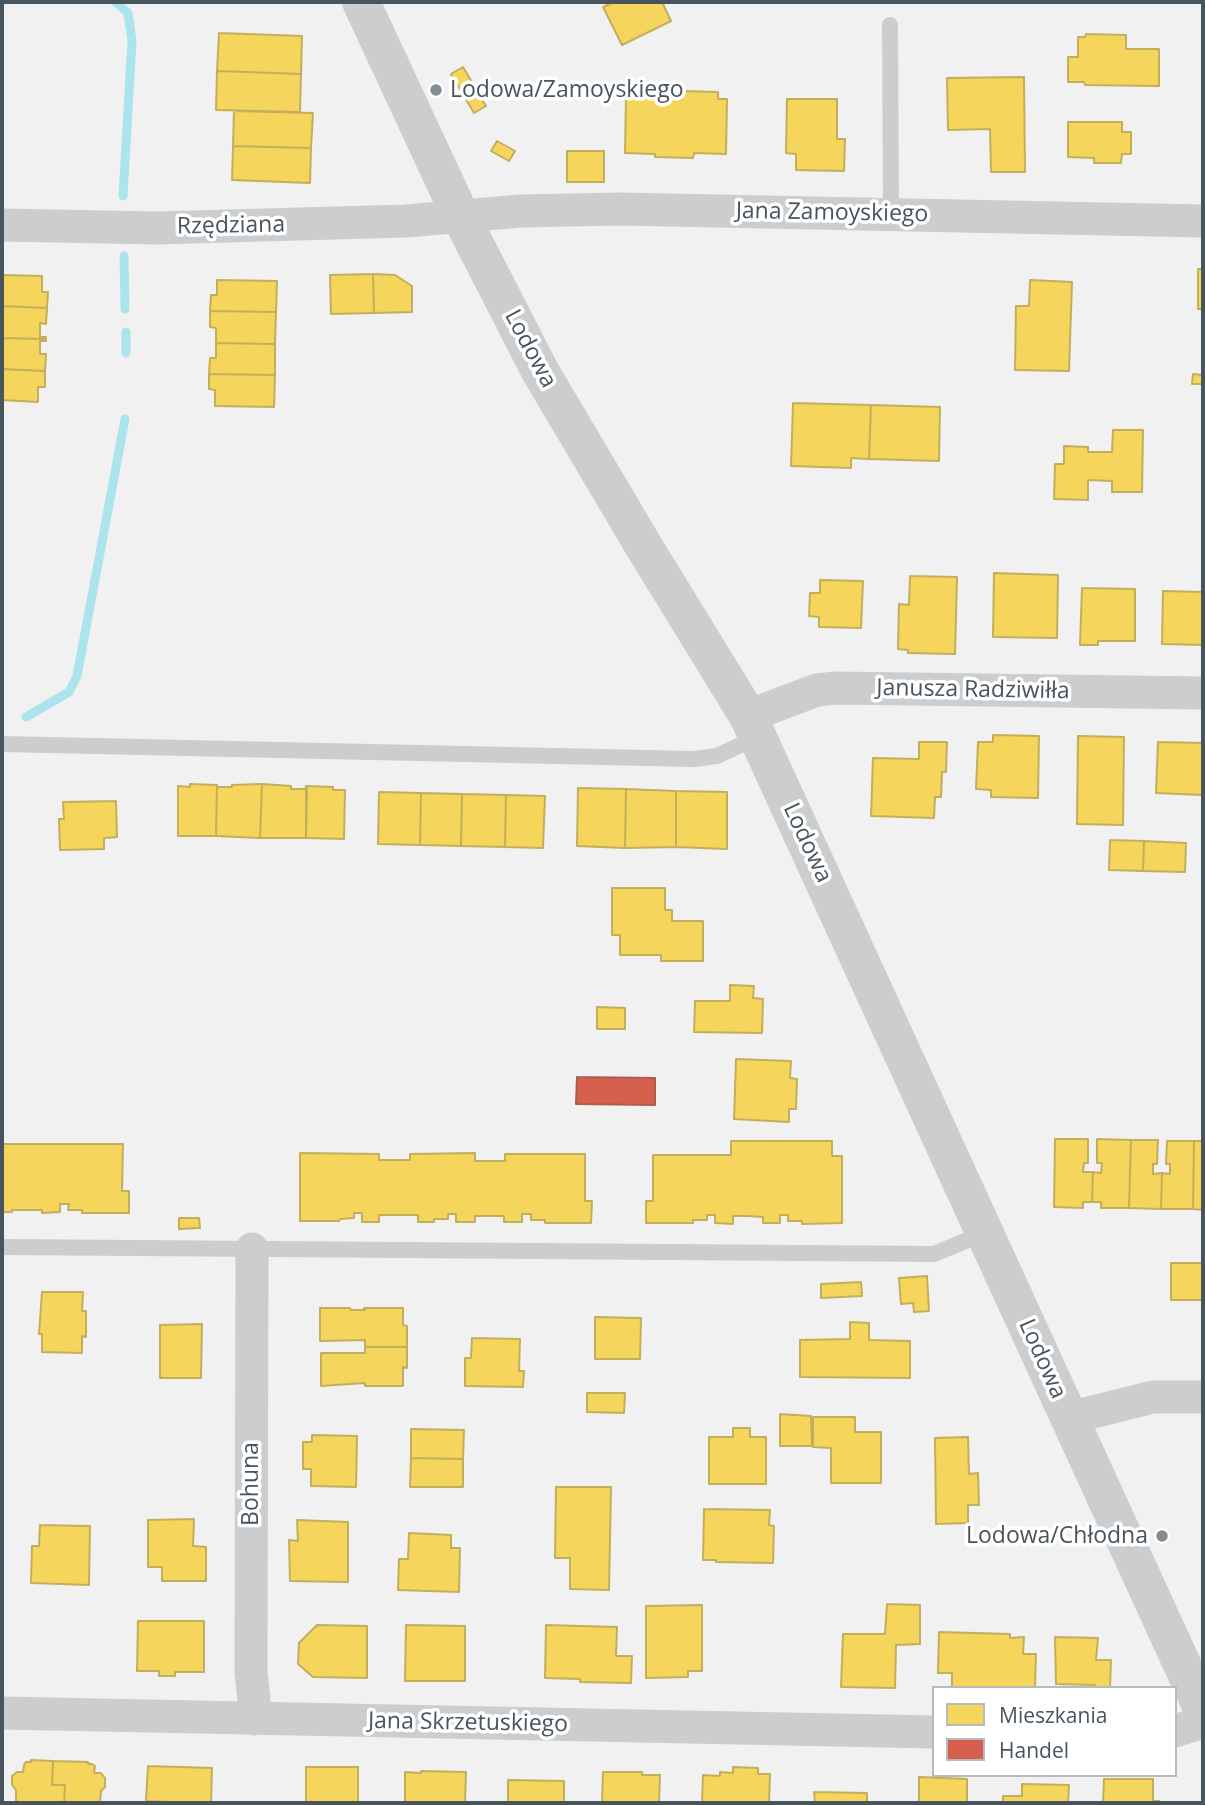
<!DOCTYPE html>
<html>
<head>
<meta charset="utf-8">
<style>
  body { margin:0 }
  #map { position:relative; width:1205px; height:1805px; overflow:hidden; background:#f1f1f1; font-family:"Open Sans",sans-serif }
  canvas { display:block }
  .frame { position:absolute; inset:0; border:4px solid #48555d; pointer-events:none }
  .legend { position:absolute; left:932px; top:1686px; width:245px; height:91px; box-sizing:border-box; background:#fff; border:2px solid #b6bbbe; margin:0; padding:9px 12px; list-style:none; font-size:21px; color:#48555d }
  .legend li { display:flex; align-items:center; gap:14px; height:35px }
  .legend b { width:35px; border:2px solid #b6bbbe }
</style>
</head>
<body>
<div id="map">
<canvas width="1205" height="1805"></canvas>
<div class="frame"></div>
<ul class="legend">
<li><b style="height:19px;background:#f6d55c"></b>Mieszkania</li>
<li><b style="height:19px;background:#d6604d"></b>Handel</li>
</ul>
</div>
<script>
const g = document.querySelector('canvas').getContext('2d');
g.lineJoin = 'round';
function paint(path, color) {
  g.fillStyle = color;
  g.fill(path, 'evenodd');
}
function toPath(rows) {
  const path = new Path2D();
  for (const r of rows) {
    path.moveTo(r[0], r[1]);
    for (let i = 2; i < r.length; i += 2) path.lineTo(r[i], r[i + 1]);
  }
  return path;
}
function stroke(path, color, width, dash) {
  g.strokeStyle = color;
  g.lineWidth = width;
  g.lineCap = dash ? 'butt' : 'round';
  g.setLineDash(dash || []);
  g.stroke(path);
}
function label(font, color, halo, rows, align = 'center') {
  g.font = font + ' "Open Sans",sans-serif';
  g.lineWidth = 7;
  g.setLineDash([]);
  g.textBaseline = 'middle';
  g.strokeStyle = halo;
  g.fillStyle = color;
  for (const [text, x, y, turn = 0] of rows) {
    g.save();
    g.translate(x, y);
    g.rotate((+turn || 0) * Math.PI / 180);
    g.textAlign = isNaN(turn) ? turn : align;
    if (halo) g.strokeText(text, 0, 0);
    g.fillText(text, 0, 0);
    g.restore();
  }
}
const homes = toPath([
  [614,2,662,2,671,21,622,45,603,7,614,2],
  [219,33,302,36,301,74,217,71,219,33],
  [1086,34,1126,35,1126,49,1159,49,1159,86,1085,85,1084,82,1068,82,1068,57,1078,57,1078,37,1085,37,1086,34],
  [463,67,486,106,474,113,451,74,463,67],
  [217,71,301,74,300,112,216,110,217,71],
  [1024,77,1025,172,991,172,990,129,948,130,947,78,1024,77],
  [682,91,718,92,718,99,727,99,726,154,694,153,693,158,655,157,655,154,625,153,626,97,682,99,682,91],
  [787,99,837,99,837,139,845,139,844,171,796,170,796,154,786,153,787,99],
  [234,111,313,113,311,148,233,146,234,111],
  [1068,122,1122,122,1122,132,1131,132,1131,154,1122,154,1121,163,1094,163,1094,158,1068,157,1068,122],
  [497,141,515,151,509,161,491,151,497,141],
  [233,146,311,148,310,183,232,180,233,146],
  [567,151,604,151,604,182,567,182,567,151],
  [1198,269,1203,269,1203,309,1198,309,1198,269],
  [373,274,374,313,331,314,330,275,373,274],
  [373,274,395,275,412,286,412,312,374,313,373,274],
  [2,275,42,276,42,292,48,292,47,308,2,306,2,275],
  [217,280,277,281,276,312,210,311,211,295,217,295,217,280],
  [1030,280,1072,282,1069,371,1015,370,1016,306,1029,306,1030,280],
  [2,306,47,308,46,324,40,323,40,337,46,337,46,339,2,338,2,306],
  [210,311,276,312,275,344,216,343,216,328,210,327,210,311],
  [2,338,46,339,46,341,40,341,40,354,46,354,45,371,2,369,2,338],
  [216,343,275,344,275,375,209,374,210,358,216,358,216,343],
  [2,369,45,371,45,387,38,387,38,402,2,400,2,369],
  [209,374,275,375,274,407,215,406,215,390,209,389,209,374],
  [1193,374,1203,375,1203,384,1192,384,1193,374],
  [793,403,871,405,869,459,851,458,851,468,791,466,793,403],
  [871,405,940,407,939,461,869,459,871,405],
  [1113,430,1143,430,1142,492,1112,492,1112,481,1088,480,1088,500,1054,499,1055,464,1064,464,1064,446,1088,447,1088,452,1112,452,1113,430],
  [994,573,1058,575,1057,638,993,637,994,573],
  [910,576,957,577,955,654,908,653,908,650,898,649,899,604,909,605,910,576],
  [820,580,863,581,861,628,819,627,819,617,809,616,810,593,820,593,820,580],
  [1082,588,1135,589,1135,641,1098,641,1098,645,1080,645,1082,588],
  [1163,591,1203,592,1203,645,1162,644,1163,591],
  [993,735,1039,736,1038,798,991,797,991,790,976,789,978,742,993,742,993,735],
  [1078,736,1124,737,1123,825,1077,824,1078,736],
  [919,742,947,742,946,772,942,772,941,797,935,797,934,818,871,816,873,758,919,759,919,742],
  [1158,742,1203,743,1203,795,1156,793,1158,742],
  [190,784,217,785,216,836,178,836,178,786,190,787,190,784],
  [260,784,262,784,260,838,216,836,217,787,232,787,232,785,260,784],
  [262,784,291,786,291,789,307,789,306,838,260,838,262,784],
  [306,786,333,787,333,790,345,790,344,839,306,838,306,786],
  [578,788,626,789,625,848,577,846,578,788],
  [626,789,676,791,676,847,625,848,626,789],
  [676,791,727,792,727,849,676,847,676,791],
  [379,792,421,793,420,845,378,844,379,792],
  [421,793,462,794,461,846,420,845,421,793],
  [462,794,506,795,505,847,461,846,462,794],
  [506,795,545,796,543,848,505,847,506,795],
  [116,801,117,837,104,838,104,849,60,850,59,819,64,819,63,802,116,801],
  [1110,840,1144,841,1143,871,1109,870,1110,840],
  [1144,841,1186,843,1185,872,1143,871,1144,841],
  [612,888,665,888,665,910,672,910,672,921,703,921,703,961,661,961,661,955,620,955,620,935,612,935,612,888],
  [730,985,754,986,753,998,763,999,762,1033,694,1032,695,1001,730,1001,730,985],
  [597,1007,625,1008,625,1029,597,1029,597,1007],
  [736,1059,791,1061,790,1078,797,1079,796,1109,789,1109,789,1122,734,1119,736,1059],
  [1055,1139,1088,1139,1088,1163,1084,1163,1083,1172,1093,1172,1092,1202,1083,1202,1083,1208,1054,1207,1055,1139],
  [1097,1139,1131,1140,1129,1208,1101,1208,1101,1202,1092,1202,1093,1172,1101,1173,1102,1163,1097,1163,1097,1139],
  [1131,1140,1158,1140,1157,1164,1153,1164,1153,1174,1162,1173,1161,1209,1129,1208,1131,1140],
  [731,1141,832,1141,832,1156,842,1156,842,1223,802,1224,802,1221,788,1221,788,1215,780,1215,780,1223,763,1223,763,1217,748,1216,733,1216,733,1224,715,1223,715,1215,707,1215,707,1220,693,1220,693,1223,646,1223,646,1201,653,1201,653,1155,731,1155,731,1141],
  [1167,1141,1194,1141,1193,1209,1161,1209,1162,1173,1170,1174,1170,1164,1166,1164,1167,1141],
  [1194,1141,1203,1141,1203,1210,1193,1209,1194,1141],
  [2,1144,123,1144,122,1191,129,1191,129,1213,82,1213,82,1210,68,1210,69,1204,60,1204,60,1212,42,1213,42,1210,12,1210,12,1212,2,1212,2,1144],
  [300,1153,379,1154,379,1160,410,1160,410,1154,475,1153,475,1161,505,1161,505,1154,585,1154,585,1201,592,1201,591,1223,545,1223,545,1220,531,1220,531,1214,522,1214,522,1222,504,1222,504,1216,475,1216,475,1222,456,1222,456,1214,448,1214,448,1219,434,1219,434,1222,418,1222,418,1215,379,1215,379,1222,362,1222,362,1213,354,1213,354,1218,340,1219,339,1221,300,1221,300,1153],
  [179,1218,199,1218,200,1228,179,1229,179,1218],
  [1171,1263,1203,1263,1203,1300,1171,1300,1171,1263],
  [927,1276,929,1311,914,1312,913,1303,901,1304,899,1278,927,1276],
  [861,1282,862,1296,821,1298,821,1284,861,1282],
  [42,1292,83,1292,82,1311,86,1311,86,1337,82,1336,82,1353,42,1352,42,1334,39,1334,42,1292],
  [320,1308,350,1308,351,1310,365,1310,364,1308,403,1308,403,1325,407,1326,407,1347,365,1347,365,1340,320,1341,320,1308],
  [595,1317,641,1318,640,1359,595,1359,595,1317],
  [850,1322,869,1323,869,1340,910,1341,910,1378,800,1377,800,1340,850,1339,850,1322],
  [202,1324,201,1378,160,1378,160,1325,202,1324],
  [472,1338,520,1339,519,1371,524,1371,523,1387,465,1386,465,1358,471,1358,472,1338],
  [365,1347,407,1347,407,1368,403,1367,403,1386,365,1386,365,1383,321,1386,321,1353,365,1353,365,1347],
  [587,1393,625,1393,624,1413,587,1412,587,1393],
  [780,1414,811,1416,812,1446,780,1446,780,1414],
  [813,1417,855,1417,855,1432,881,1432,881,1483,831,1483,831,1448,813,1447,813,1417],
  [733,1428,750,1428,750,1437,766,1437,766,1484,709,1484,709,1437,733,1437,733,1428],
  [411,1429,464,1430,463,1459,411,1458,411,1429],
  [312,1435,357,1436,356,1487,311,1486,311,1469,303,1469,303,1442,312,1442,312,1435],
  [968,1437,969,1474,978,1473,979,1505,968,1505,968,1523,936,1524,935,1438,968,1437],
  [411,1458,463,1459,463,1487,410,1487,411,1458],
  [556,1487,611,1487,609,1590,570,1589,570,1558,555,1558,556,1487],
  [704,1509,770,1510,769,1525,774,1526,773,1563,716,1562,716,1560,703,1560,704,1509],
  [194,1519,193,1546,206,1547,206,1581,162,1581,162,1567,148,1567,148,1520,194,1519],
  [297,1520,348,1522,348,1582,290,1581,289,1540,298,1541,297,1520],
  [40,1525,90,1526,89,1585,31,1583,32,1546,39,1546,40,1525],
  [409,1533,451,1535,451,1548,460,1548,459,1592,398,1590,399,1559,408,1559,409,1533],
  [887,1604,920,1605,920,1644,896,1645,895,1688,841,1687,843,1634,885,1634,887,1604],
  [702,1605,702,1671,688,1671,688,1677,646,1678,646,1606,702,1605],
  [138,1621,204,1621,204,1672,175,1672,175,1676,159,1676,159,1671,137,1671,138,1621],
  [317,1625,367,1626,367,1678,313,1677,298,1664,299,1643,317,1625],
  [406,1625,465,1626,465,1681,405,1681,406,1625],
  [546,1625,617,1627,616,1656,632,1656,631,1683,580,1682,580,1679,545,1678,546,1625],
  [939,1632,1010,1634,1010,1638,1024,1637,1023,1654,1036,1654,1035,1688,952,1688,952,1673,938,1673,939,1632],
  [1055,1637,1098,1638,1096,1660,1111,1660,1110,1688,1095,1688,1095,1685,1056,1684,1055,1637],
  [31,1760,53,1761,52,1785,65,1785,64,1803,16,1803,16,1790,12,1785,12,1776,17,1772,23,1772,24,1765,26,1762,31,1762,31,1760],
  [53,1761,88,1762,88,1764,92,1764,95,1766,94,1773,101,1773,105,1778,105,1787,101,1791,100,1803,64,1803,65,1785,52,1785,53,1761],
  [148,1766,212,1768,211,1803,169,1803,169,1802,146,1801,148,1766],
  [306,1767,358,1767,358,1803,306,1803,306,1767],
  [733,1767,758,1768,758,1774,770,1774,769,1803,702,1803,703,1775,720,1776,720,1772,733,1773,733,1767],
  [421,1771,466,1772,465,1803,405,1803,405,1772,421,1773,421,1771],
  [603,1772,642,1772,642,1775,660,1775,659,1803,602,1803,603,1772],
  [919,1777,967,1779,967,1803,897,1803,919,1803,919,1777],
  [1104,1779,1153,1779,1153,1801,1159,1801,1158,1803,1103,1803,1104,1779],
  [508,1780,564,1781,564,1803,508,1803,508,1780],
  [1022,1784,1069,1785,1068,1803,1003,1803,1003,1796,1022,1796,1022,1784],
  [814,1792,867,1793,867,1803,815,1803,814,1792]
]);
const shops = toPath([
  [577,1077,655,1078,655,1105,576,1104,577,1077]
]);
const stream = toPath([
  [116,2,128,13,132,41,123,196],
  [124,256,125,309],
  [126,332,126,353],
  [26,717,69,692,77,676,125,419]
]);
const service = toPath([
  [890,25,891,215],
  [2,744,694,759,717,756,758,737],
  [2,1247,934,1254,985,1233]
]);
const minor = toPath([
  [2,225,157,228,406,221,521,211,620,209,1203,221],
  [748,716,817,690,836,688,1203,693],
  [252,1249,251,1673,254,1699,254,1719],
  [1069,1418,1153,1397,1203,1397],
  [2,1713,934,1732],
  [1175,1731,1203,1722]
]);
const tertiary = toPath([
  [361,2,461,217,540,371,643,545,748,716,1203,1710]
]);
const markers = [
  [436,90,7,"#838c91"],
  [1162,1536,7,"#838c91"]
];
const poiNames = [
  ["Lodowa/Zamoyskiego",450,90],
  ["Lodowa/Chłodna",1148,1536,"right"]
];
const streetNames = [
  ["Jana Zamoyskiego",832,213,1],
  ["Rzędziana",231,226,-1],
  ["Lodowa",530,349,62],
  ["Janusza Radziwiłła",973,690,1],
  ["Lodowa",807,843,65],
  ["Lodowa",1042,1359,66],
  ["Bohuna",251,1484,-90],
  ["Jana Skrzetuskiego",468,1723,1]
];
paint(homes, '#f6d55c');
stroke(homes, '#c2af5c', 2);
paint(shops, '#d6604d');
stroke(shops, '#ab5d52', 2);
stroke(stream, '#ace4ed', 9);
stroke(service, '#cbcdcf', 16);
stroke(minor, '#cbcdcf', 33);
stroke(tertiary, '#cbcdcf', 38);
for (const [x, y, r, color] of markers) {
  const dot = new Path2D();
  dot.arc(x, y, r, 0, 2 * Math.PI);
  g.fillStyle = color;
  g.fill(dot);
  stroke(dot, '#fff', 2.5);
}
label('23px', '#48555d', '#fff', poiNames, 'left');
label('23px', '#48555d', '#fff', streetNames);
</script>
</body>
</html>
